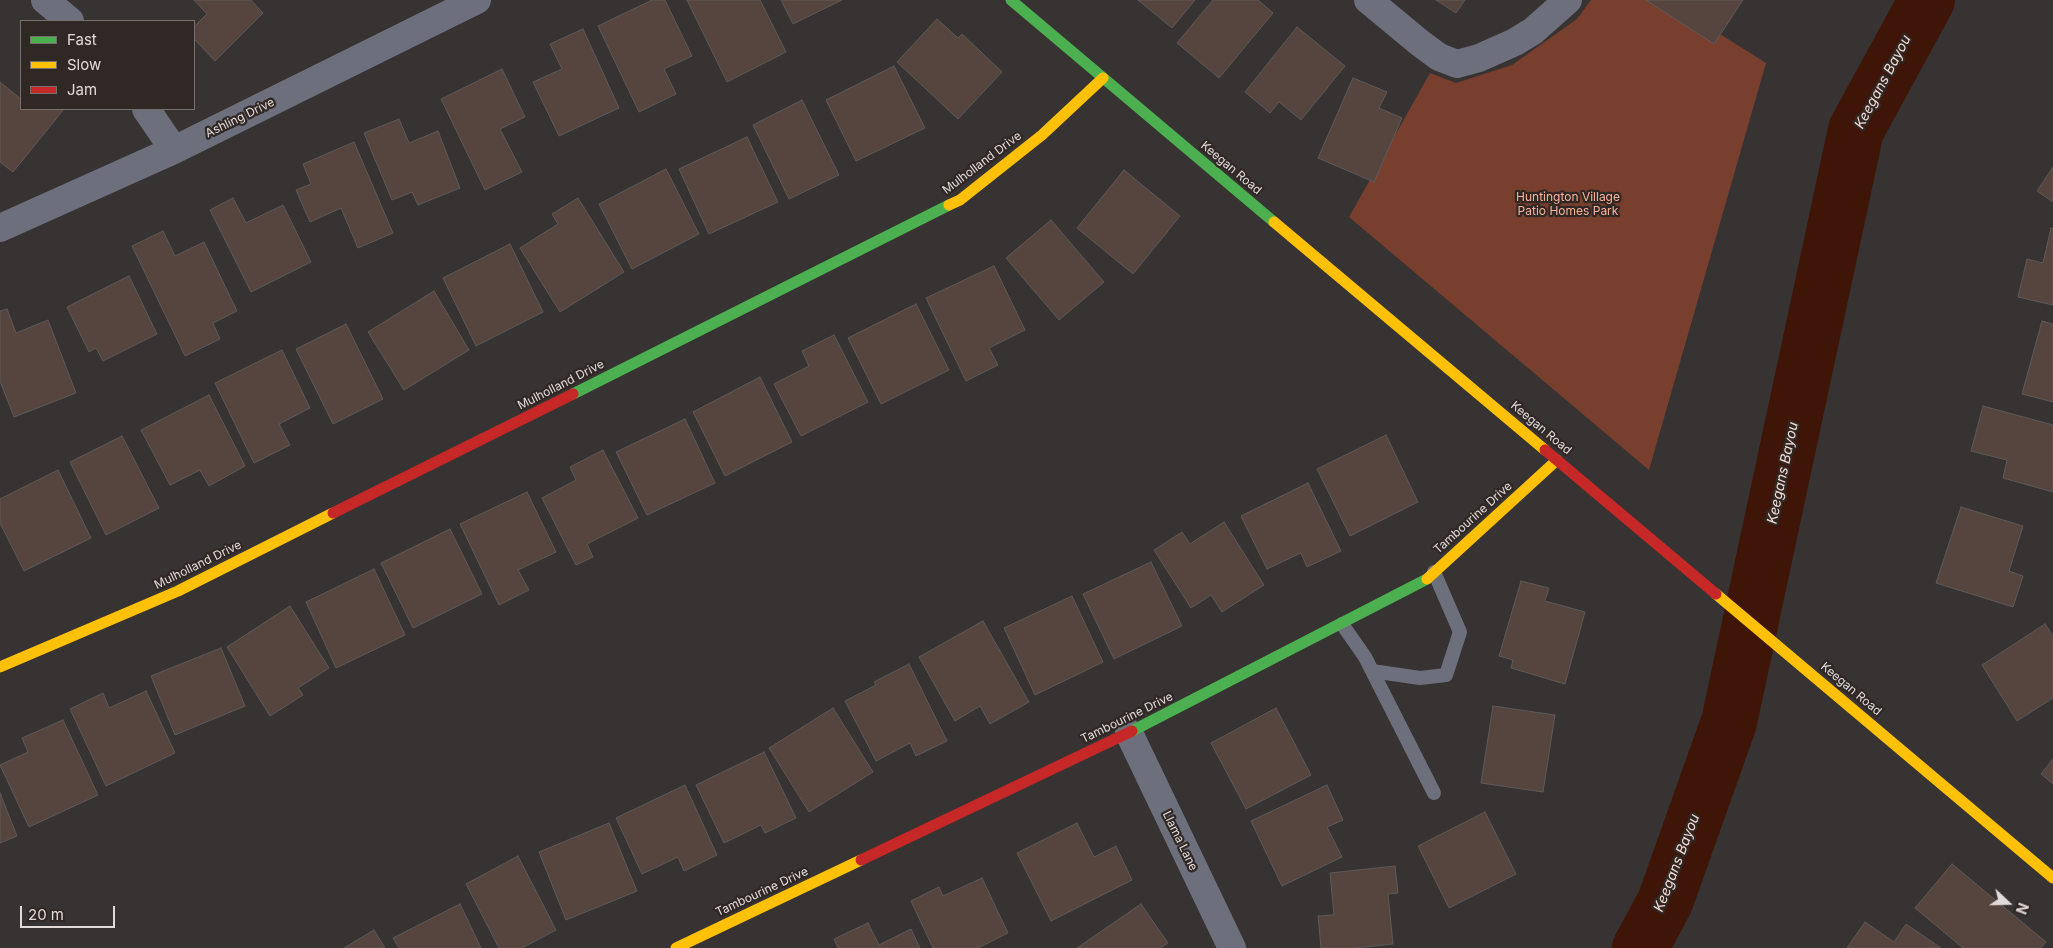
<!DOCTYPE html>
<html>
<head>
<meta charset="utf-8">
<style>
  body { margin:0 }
  #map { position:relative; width:2053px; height:948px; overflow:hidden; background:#373332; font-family:Inter,sans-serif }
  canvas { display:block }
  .legend { position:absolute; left:20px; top:20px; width:175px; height:90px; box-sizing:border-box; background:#302825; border:1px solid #766f6d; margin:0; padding:6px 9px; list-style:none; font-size:15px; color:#e0dad9 }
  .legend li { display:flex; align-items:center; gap:10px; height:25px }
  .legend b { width:25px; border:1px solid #766f6d }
  .north { position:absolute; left:1983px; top:878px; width:50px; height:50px; -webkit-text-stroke:4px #302825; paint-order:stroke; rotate:111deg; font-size:14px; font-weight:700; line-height:20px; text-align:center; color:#e0dad9 }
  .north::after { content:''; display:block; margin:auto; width:18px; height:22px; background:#e0dad9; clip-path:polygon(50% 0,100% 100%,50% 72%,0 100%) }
  .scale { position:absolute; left:20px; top:906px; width:95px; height:22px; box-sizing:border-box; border:2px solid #e0dad9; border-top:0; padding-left:6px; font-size:15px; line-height:18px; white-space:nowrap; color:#e0dad9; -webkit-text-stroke:4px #302825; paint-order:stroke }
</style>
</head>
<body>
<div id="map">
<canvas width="2053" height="948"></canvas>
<ul class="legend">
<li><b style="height:6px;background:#4caf50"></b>Fast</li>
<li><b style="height:6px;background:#ffc107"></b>Slow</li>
<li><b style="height:6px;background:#c62828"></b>Jam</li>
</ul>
<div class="north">N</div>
<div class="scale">20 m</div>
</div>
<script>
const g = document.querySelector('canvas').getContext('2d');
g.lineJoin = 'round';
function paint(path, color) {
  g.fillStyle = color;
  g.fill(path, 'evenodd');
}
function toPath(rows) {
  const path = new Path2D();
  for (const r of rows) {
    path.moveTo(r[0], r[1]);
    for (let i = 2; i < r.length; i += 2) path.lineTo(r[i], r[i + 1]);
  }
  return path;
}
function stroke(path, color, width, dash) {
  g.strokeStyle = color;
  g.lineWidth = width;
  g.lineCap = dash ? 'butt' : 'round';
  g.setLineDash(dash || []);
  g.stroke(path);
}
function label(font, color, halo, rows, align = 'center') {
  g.font = font + ' Inter,sans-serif';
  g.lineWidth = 4.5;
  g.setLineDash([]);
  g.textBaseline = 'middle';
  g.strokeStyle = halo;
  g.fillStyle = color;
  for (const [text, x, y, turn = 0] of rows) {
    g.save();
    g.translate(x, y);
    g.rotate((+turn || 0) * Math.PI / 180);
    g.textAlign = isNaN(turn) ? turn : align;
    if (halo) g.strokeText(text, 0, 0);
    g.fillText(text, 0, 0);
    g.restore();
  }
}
const green = toPath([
  [1591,0,1666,0,1766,63,1649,470,1349,217,1430,73,1456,83,1512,65,1577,19]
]);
const river = toPath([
  [1640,948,1665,902,1729,722,1856,130,1927,0]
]);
const building = toPath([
  [194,0,251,0,263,13,215,61,194,39,194,27,207,14,194,0],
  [652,0,665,0,692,56,664,69,676,94,639,112,598,26,652,0],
  [687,0,760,0,786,52,727,82,687,0],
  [781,0,842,0,793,24,781,0],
  [1138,0,1195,0,1172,28,1138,0],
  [1213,0,1258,0,1273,13,1219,78,1177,43,1213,0],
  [1436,0,1465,0,1456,13,1436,0],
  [1646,0,1743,0,1714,44,1646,0],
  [937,19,958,38,962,34,1002,72,958,119,897,62,937,19],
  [1297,27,1345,66,1301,120,1279,102,1270,113,1245,92,1297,27],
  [583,29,619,108,559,136,533,82,562,69,550,44,583,29],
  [894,66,925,128,856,161,826,100,894,66],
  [502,69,525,117,500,129,522,172,485,190,441,99,502,69],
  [1353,78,1387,92,1379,108,1402,118,1374,182,1318,158,1353,78],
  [0,82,21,99,21,109,64,109,13,172,0,162,0,82],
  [802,100,839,175,789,199,753,125,802,100],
  [399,119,409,143,438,131,460,188,418,205,412,192,392,200,364,133,399,119],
  [747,137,778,202,709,234,679,169,747,137],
  [354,142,393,233,358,248,341,208,310,222,296,190,311,184,303,164,354,142],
  [2053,167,2053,202,2037,191,2053,167],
  [666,169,699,234,632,269,599,204,666,169],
  [1124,170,1180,216,1133,274,1077,228,1124,170],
  [233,198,246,223,283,205,311,262,251,292,210,210,233,198],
  [578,198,624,272,560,312,520,248,558,224,552,214,578,198],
  [1051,220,1104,282,1059,320,1006,258,1051,220],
  [2051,228,2053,228,2053,305,2018,297,2027,259,2043,263,2051,228],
  [163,231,175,256,204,242,237,311,213,323,220,339,185,356,132,246,163,231],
  [510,244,543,312,476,346,443,278,510,244],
  [994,266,1025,330,989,348,998,365,966,381,926,298,994,266],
  [129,276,157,334,103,361,96,348,89,352,67,307,129,276],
  [434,291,469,350,404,390,368,332,434,291],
  [916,304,949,370,881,404,848,338,916,304],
  [7,309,16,333,48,320,76,393,14,417,0,381,0,311,7,309],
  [2042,321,2053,324,2053,402,2022,394,2042,321],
  [346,324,383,399,333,424,296,349,346,324],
  [834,335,868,402,801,436,774,384,809,366,802,351,834,335],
  [282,350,310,408,279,424,290,445,254,463,215,383,282,350],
  [760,377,792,442,725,476,693,412,760,377],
  [209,395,245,466,209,486,200,470,170,485,141,430,209,395],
  [1983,406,2053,425,2053,492,2003,478,2007,460,1971,451,1983,406],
  [685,419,715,483,647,515,616,452,685,419],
  [1386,435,1418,502,1350,536,1317,469,1386,435],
  [122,436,159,508,106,535,70,462,122,436],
  [603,450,638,518,587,544,593,557,576,565,542,498,576,480,570,467,603,450],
  [58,470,91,538,24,571,0,523,0,499,58,470],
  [1308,483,1341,551,1307,567,1301,553,1267,569,1241,516,1308,483],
  [527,492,556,552,518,570,529,590,499,605,460,524,527,492],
  [1961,507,2023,526,2009,571,2023,576,2013,607,1936,583,1961,507],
  [1224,522,1264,585,1222,612,1211,595,1191,608,1154,550,1182,532,1190,544,1224,522],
  [450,529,482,594,413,628,381,563,450,529],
  [1151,562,1182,626,1114,659,1083,594,1151,562],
  [374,569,405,635,336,668,306,602,374,569],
  [1521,581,1549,588,1545,601,1585,612,1565,684,1511,668,1513,660,1499,656,1521,581],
  [1072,596,1103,662,1035,695,1004,628,1072,596],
  [290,606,329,668,298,688,303,695,270,716,227,647,290,606],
  [983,621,1029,702,990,724,980,706,955,721,919,657,983,621],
  [2045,624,2053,636,2053,698,2017,721,1982,665,2045,624],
  [221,648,245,706,175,735,151,676,221,648],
  [909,664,947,741,916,756,910,743,876,761,845,701,876,685,874,682,909,664],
  [146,691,175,753,106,786,70,709,103,693,109,708,146,691],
  [1493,706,1555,715,1543,792,1481,783,1493,706],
  [833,708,873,772,809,812,769,748,833,708],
  [1276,708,1311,775,1246,809,1211,743,1276,708],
  [63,720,98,795,29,827,0,765,28,752,22,738,63,720],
  [764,752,796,818,765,833,761,825,724,843,696,785,764,752],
  [2053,759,2053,784,2041,774,2053,759],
  [685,785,717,855,684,871,678,857,642,874,616,818,685,785],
  [1327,785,1343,820,1327,827,1342,857,1282,886,1251,821,1327,785],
  [0,793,17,836,0,843,0,793],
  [1485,812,1516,874,1449,908,1418,846,1485,812],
  [609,823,637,891,566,920,539,852,609,823],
  [1077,823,1094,857,1116,846,1132,880,1051,921,1017,853,1077,823],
  [518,856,556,930,522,948,499,948,466,884,518,856],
  [1952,864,2046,942,2041,948,1963,948,1915,908,1952,864],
  [1395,866,1398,893,1388,894,1393,944,1355,948,1321,948,1318,916,1334,915,1330,873,1395,866],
  [982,878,1008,933,978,948,933,948,911,901,939,887,943,896,982,878],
  [460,904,481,948,399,948,393,938,460,904],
  [1141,904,1168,943,1160,948,1077,948,1141,904],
  [1865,922,1894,942,1906,924,1941,948,1847,948,1865,922],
  [868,923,879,945,911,929,920,948,838,948,834,939,868,923],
  [374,930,385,948,344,948,374,930]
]);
const lane = toPath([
  [1342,624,1365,657,1434,793],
  [1372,671,1420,678,1446,675,1460,632,1434,572]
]);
const street = toPath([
  [45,0,70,21],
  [1368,0,1420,43,1439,57,1457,64,1479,58,1515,42,1533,31,1568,0],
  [146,109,174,150],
  [0,228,174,150,477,0],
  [1129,733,1232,948]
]);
const fast = toPath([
  [1011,0,1274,222],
  [573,394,949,205],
  [1132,731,1427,579]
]);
const slow = toPath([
  [949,205,960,200,1042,135,1103,78],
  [1274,222,1545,450],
  [1427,579,1557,460],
  [1716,594,2053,878],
  [0,667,178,591,333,513],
  [676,948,861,860]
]);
const jam = toPath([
  [1545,450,1716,594],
  [333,513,573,394],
  [861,860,1132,731]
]);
const streetNames = [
  ["Ashling Drive",240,118,-26],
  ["Mulholland Drive",982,163,-37],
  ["Keegan Road",1231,168,40],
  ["Mulholland Drive",561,385,-27],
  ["Keegan Road",1541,428,40],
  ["Tambourine Drive",1473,518,-42],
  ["Mulholland Drive",198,565,-26],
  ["Keegan Road",1851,689,40],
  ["Tambourine Drive",1127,718,-26],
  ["Llama Lane",1180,841,64],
  ["Tambourine Drive",762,892,-25]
];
const parkNames = [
  ["Huntington Village",1568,197],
  ["Patio Homes Park",1568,211]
];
const waterNames = [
  ["Keegans Bayou",1883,82,-62],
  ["Keegans Bayou",1783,473,-78],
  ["Keegans Bayou",1677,863,-69]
];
paint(green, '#793f2e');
stroke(river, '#3f1508', 56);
paint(building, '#56453f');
stroke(building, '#5e5a59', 1);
stroke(lane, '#6e6f7d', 14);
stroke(street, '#6e6f7d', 28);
stroke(fast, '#4caf50', 11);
stroke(slow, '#ffc107', 11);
stroke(jam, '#c62828', 11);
label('12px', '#e0dad9', '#302825', streetNames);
label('12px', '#fbb099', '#302825', parkNames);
label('italic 14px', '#f6dbd3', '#302825', waterNames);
</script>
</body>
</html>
